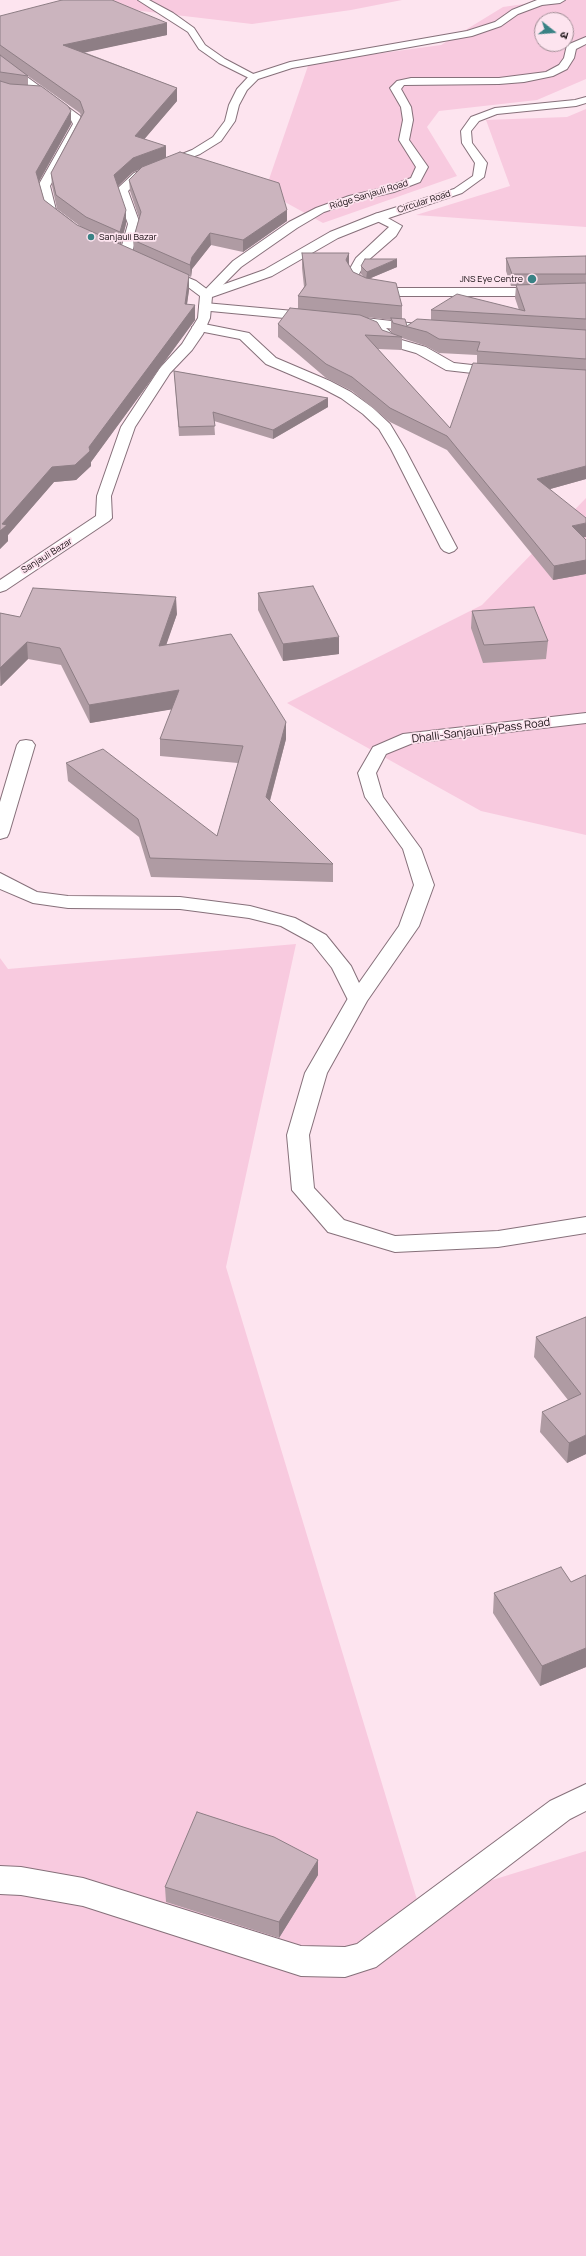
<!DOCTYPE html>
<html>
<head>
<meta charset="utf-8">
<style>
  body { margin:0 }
  #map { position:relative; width:586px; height:2256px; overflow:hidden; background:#fde4ef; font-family:Manrope,"Noto Sans Devanagari",sans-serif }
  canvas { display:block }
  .north { position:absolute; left:534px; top:12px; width:40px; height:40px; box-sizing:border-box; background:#fde4ef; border:1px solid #a18e96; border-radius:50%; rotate:107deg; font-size:11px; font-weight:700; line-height:16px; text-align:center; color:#160e11 }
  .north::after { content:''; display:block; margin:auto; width:14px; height:18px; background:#398285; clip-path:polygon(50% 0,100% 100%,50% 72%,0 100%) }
</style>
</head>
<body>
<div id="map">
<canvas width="586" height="2256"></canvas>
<div class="north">उ</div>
</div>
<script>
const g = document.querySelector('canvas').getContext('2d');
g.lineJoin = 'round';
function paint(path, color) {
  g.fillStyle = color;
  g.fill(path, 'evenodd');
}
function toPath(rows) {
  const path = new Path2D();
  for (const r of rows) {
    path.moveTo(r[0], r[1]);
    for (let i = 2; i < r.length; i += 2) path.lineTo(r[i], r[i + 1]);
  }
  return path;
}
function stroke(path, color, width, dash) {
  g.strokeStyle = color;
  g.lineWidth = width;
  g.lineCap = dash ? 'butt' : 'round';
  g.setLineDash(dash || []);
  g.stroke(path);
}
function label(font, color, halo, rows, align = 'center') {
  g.font = font + ' Manrope,sans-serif';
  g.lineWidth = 3.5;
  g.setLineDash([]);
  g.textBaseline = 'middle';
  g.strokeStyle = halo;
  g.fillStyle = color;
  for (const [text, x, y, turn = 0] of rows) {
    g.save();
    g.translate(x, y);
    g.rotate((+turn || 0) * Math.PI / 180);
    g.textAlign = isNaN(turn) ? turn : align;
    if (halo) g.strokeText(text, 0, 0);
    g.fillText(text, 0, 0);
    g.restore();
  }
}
const green = toPath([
  [111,0,402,0,351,10,252,24,133,10],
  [552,0,586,0,586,79,537,100,439,111,427,127,457,176,323,223,265,191,309,63,441,45,503,7],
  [542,20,566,20,566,44,542,44],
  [586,109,586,227,416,215,510,186,486,120,567,117],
  [586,498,586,835,481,811,287,703,482,605],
  [296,944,226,1267,418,1903,586,1851,586,2256,0,2256,0,958,8,969]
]);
const service = toPath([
  [138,0,149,0,173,13,194,28,205,45,225,59,259,77,257,79,251,79,219,63,199,49,188,32,138,0]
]);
const minor = toPath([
  [537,0,565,0,560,3,542,5,518,14,501,26,472,36,292,68,258,79,247,90,239,105,235,121,221,141,200,154,142,177,128,191,140,224,131,256,125,260,119,256,128,224,116,190,118,188,134,173,192,150,213,137,225,121,229,105,237,89,250,75,290,62,467,31,495,22,512,10,537,0],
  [379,213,402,226,396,236,365,263,359,274,362,280,373,285,391,288,586,288,586,296,391,296,366,291,353,285,347,274,356,258,389,227,375,220,373,217,375,214,379,213],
  [205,303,316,313,322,317,316,321,200,310,199,307,200,304,205,303],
  [348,316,426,325,428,328,421,332,386,328,398,339,426,347,454,363,499,368,506,372,499,376,446,370,416,353,388,345,373,331,372,327,343,323,342,320,343,317,348,316],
  [199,323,249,333,276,358,330,381,351,392,373,408,390,424,405,449,457,548,454,551,449,553,444,551,441,548,391,449,379,429,363,414,341,398,320,387,266,364,240,339,194,330,192,327,199,323],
  [26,740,32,741,35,745,9,833,7,837,0,839,0,802,17,745,20,741,26,740],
  [0,873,37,892,68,896,180,897,250,906,295,918,326,935,351,966,367,1000,364,1004,357,1006,350,1004,332,968,312,943,281,926,249,918,180,909,68,908,33,903,0,889,0,873],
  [586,1784,586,1811,570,1819,376,1967,345,1977,301,1976,83,1906,21,1895,0,1894,0,1866,21,1867,83,1878,301,1946,345,1947,357,1944,550,1801,586,1784]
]);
const tertiary = toPath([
  [586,37,586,44,576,49,574,58,567,69,553,76,524,82,499,84,404,85,401,89,411,107,413,120,409,140,428,167,420,182,394,192,356,201,324,212,297,228,241,267,210,298,202,298,200,295,233,261,289,222,316,208,349,196,387,187,411,178,416,167,399,140,403,120,401,107,390,88,397,81,411,78,499,78,546,72,559,65,564,58,567,45,586,37]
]);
const secondary = toPath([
  [0,57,80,116,83,124,50,186,56,210,72,222,74,225,72,228,64,228,46,213,38,186,73,124,70,118,0,65,0,57],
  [586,97,586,103,576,106,497,114,479,121,471,131,472,143,487,163,484,177,462,193,383,220,338,238,272,276,212,297,210,318,203,334,192,350,170,373,135,427,111,496,112,518,109,521,6,590,0,592,0,580,96,516,97,496,121,427,160,368,182,344,198,318,200,296,188,287,157,274,155,271,157,268,165,268,196,281,208,290,264,270,330,232,375,214,454,189,473,176,475,163,462,143,461,131,471,117,495,108,575,100,586,97]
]);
const primary = toPath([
  [586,713,586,723,413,743,386,754,376,773,383,797,421,849,434,885,419,926,367,1001,327,1073,309,1135,314,1188,344,1220,395,1236,498,1231,586,1217,586,1233,498,1247,395,1252,328,1232,292,1190,287,1135,305,1073,347,1000,399,926,414,885,403,849,365,797,358,773,373,747,403,734,586,713]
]);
const wall = toPath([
  [0,16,167,23,167,35,84,52,177,88,177,101,144,139,166,158,287,210,287,221,243,252,211,245,192,269,191,277,189,276,189,290,187,304,195,320,91,462,91,466,76,480,54,482,8,535,8,541,0,549],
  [28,76,80,113,81,116,51,173,52,186,57,209,84,229,77,225,44,200,39,182,71,124,28,85],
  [140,169,129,180,130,191,139,218,133,240,134,251,121,245,126,224,118,186,133,172],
  [302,253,349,253,349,266,353,272,363,276,361,274,361,266,397,267,371,278,402,306,402,318,407,326,431,320,431,310,519,310,515,298,516,286,511,286,506,271,506,258,586,256,586,479,550,489,584,538,586,540,586,574,553,580,447,450,390,422,352,391,326,378,278,337,278,324,298,308,298,296,304,287,302,268],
  [366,317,391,320,391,331,392,334,382,330],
  [402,338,426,346,439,353,477,355,477,363,450,428,378,349,402,350],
  [174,371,328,398,328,407,273,439,214,421,215,435,179,436],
  [258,593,339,654,283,661,258,610],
  [472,611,548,641,546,659,483,663,471,628],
  [0,613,20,617,177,614,166,644,286,722,286,739,270,801,333,864,333,882,151,877,139,837,68,781,66,763,217,836,238,763,160,756,160,739,172,709,90,723,61,665,28,659,1,686,0,686],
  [586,1317,586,1454,567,1463,540,1432,542,1412,568,1400,534,1357,536,1337],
  [586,1575,586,1667,540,1686,493,1613,494,1593,571,1582],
  [318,1860,318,1875,279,1938,166,1902,165,1887]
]);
const shadedWall = toPath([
  [167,23,167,35,64,57,63,45],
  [177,88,177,101,136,149,135,136],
  [71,111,71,124,37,185,36,172],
  [166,146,166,159,133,172,115,189,114,175,133,158],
  [126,210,126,224,120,246,120,232],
  [287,210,287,221,243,252,243,240],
  [210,233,211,245,192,269,191,277,190,265,192,257],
  [349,253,349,267,346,260],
  [397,259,397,267,366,280,367,272],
  [189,275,189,290,185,318,195,305,195,320,91,462,91,466,76,480,54,482,8,535,8,541,0,549,0,531,2,524,52,467,89,447,185,304],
  [328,398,328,407,273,439,273,430],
  [586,466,586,479,536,493,537,479],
  [586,523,586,537,571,540,572,526],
  [586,560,586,574,553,580,554,566],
  [176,597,177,614,160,663,159,646],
  [339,637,339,654,283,661,283,644],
  [27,642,28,659,1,686,0,668],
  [179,690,180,708,90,723,89,705],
  [286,722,286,739,266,815,266,797],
  [586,1435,586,1454,567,1463,569,1443],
  [586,1648,586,1667,540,1686,542,1666],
  [318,1860,318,1875,279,1938,279,1922]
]);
const building = toPath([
  [62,0,112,0,167,23,63,45,177,88,135,136,166,146,133,158,114,175,126,210,120,232,86,217,56,195,51,173,84,112,80,101,0,45,0,16,62,0],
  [0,55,28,76,0,72,0,55],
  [0,81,10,84,41,86,68,106,71,111,36,172,44,200,77,225,187,274,189,275,185,304,195,305,89,447,90,451,75,465,52,467,2,524,7,525,0,531,0,81],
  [180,152,279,183,287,210,243,240,210,233,192,257,190,265,133,240,141,212,129,180,142,167,180,152],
  [302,253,349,253,346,260,353,272,366,278,396,283,402,306,298,296,306,285,302,253],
  [586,256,586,274,512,274,506,258,586,256],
  [365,259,397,259,367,272,361,266,365,259],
  [586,283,586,319,431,310,457,294,525,311,516,285,586,283],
  [290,308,360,315,377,322,382,330,402,337,365,335,450,428,473,363,586,370,586,466,537,479,586,518,586,523,572,526,586,540,586,560,554,566,447,436,390,408,352,377,326,364,278,324,290,308],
  [391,318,405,319,407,326,417,319,586,330,586,359,477,351,480,342,439,339,427,332,393,323,391,318],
  [174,371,328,398,273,430,213,412,215,426,179,427,174,371],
  [313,586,339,637,283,644,258,593,313,586],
  [33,588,176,597,159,646,231,634,286,722,266,797,333,864,150,858,138,819,66,763,103,749,217,836,243,746,160,739,179,690,89,705,60,648,27,642,0,668,0,613,20,617,33,588],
  [534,607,548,641,484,645,472,611,534,607],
  [586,1317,586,1435,569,1443,542,1412,581,1394,536,1337,586,1317],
  [561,1567,571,1582,586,1575,586,1648,542,1666,494,1593,561,1567],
  [197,1812,274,1837,318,1860,279,1922,165,1887,197,1812]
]);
const markers = [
  [91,237,4,"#398285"],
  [532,279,5,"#398285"]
];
const farStreetnames = [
  ["Ridge Sanjauli Road",369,195,-17],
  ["Circular Road",424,202,-18],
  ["Sanjauli Bazar",47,556,-32]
];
const farPoinames = [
  ["Sanjauli Bazar",99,237],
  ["JNS Eye Centre",523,279,"right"]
];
const streetNames = [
  ["Dhalli-Sanjauli ByPass Road",481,731,-7]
];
paint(green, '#f8cadf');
stroke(service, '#86707a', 2);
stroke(minor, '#86707a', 2);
stroke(tertiary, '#86707a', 2);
stroke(secondary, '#86707a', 2);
stroke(primary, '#86707a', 2);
paint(service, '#fff');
paint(minor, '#fff');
paint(tertiary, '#fff');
paint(secondary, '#fff');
paint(primary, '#fff');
paint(wall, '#af9ba3');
paint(shadedWall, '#8e7e85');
paint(building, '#cbb4be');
stroke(building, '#8e7e85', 1);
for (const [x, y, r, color] of markers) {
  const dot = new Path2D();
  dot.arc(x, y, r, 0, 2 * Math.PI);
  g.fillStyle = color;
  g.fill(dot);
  stroke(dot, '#fde4ef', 1.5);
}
label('9px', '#160e11', '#fde4ef', farStreetnames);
label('9px', '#160e11', '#fde4ef', farPoinames, 'left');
label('11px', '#160e11', '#fde4ef', streetNames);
</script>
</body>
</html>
